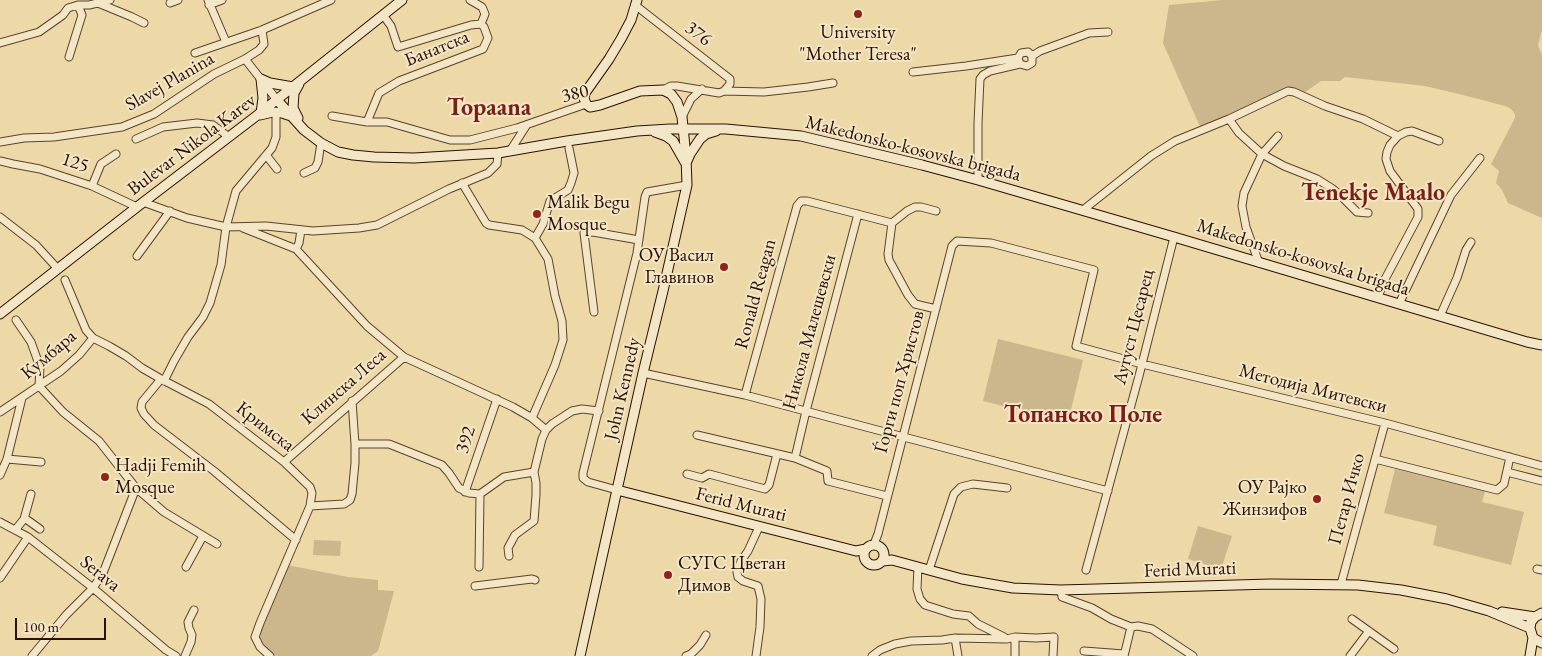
<!DOCTYPE html>
<html>
<head>
<meta charset="utf-8">
<style>
  body { margin:0 }
  #map { position:relative; width:1542px; height:656px; overflow:hidden; background:#edd8a7; font-family:"EB Garamond",serif }
  canvas { display:block }
  .scale { position:absolute; left:15px; top:618px; width:91px; height:22px; box-sizing:border-box; border:2px solid #2d0f01; border-top:0; padding-left:6px; font-size:15px; line-height:18px; white-space:nowrap; color:#2d0f01; -webkit-text-stroke:4px #f3e6c6; paint-order:stroke }
</style>
</head>
<body>
<div id="map">
<canvas width="1542" height="656"></canvas>
<div class="scale">100 m</div>
</div>
<script>
const g = document.querySelector('canvas').getContext('2d');
g.lineJoin = 'round';
function paint(path, color) {
  g.fillStyle = color;
  g.fill(path, 'evenodd');
}
function toPath(rows) {
  const path = new Path2D();
  for (const r of rows) {
    if (r.length === 3) {
      path.moveTo(r[0] + r[2], r[1]);
      path.arc(r[0], r[1], r[2], 0, 2 * Math.PI);
      continue;
    }
    path.moveTo(r[0], r[1]);
    for (let i = 2; i < r.length; i += 2) path.lineTo(r[i], r[i + 1]);
  }
  return path;
}
function stroke(path, color, width, dash) {
  g.strokeStyle = color;
  g.lineWidth = width;
  g.lineCap = dash ? 'butt' : 'round';
  g.setLineDash(dash || []);
  g.stroke(path);
}
function label(font, color, halo, rows, align = 'center') {
  g.font = font + ' "EB Garamond",serif';
  g.lineWidth = 4;
  g.setLineDash([]);
  g.textBaseline = 'middle';
  g.strokeStyle = halo;
  g.fillStyle = color;
  for (const [text, x, y, turn = 0] of rows) {
    g.save();
    g.translate(x, y);
    g.rotate((+turn || 0) * Math.PI / 180);
    g.textAlign = isNaN(turn) ? turn : align;
    if (halo) g.strokeText(text, 0, 0);
    g.fillText(text, 0, 0);
    g.restore();
  }
}
const green = toPath([
  [1223,0,1542,0,1542,30,1538,45,1542,55,1542,218,1508,203,1502,190,1496,183,1499,171,1491,164,1515,118,1515,114,1511,109,1505,106,1467,96,1425,86,1345,77,1340,81,1321,81,1301,95,1292,91,1201,129,1163,43,1169,5],
  [998,339,1083,360,1068,422,983,401],
  [1395,469,1485,491,1482,502,1524,512,1511,565,1433,545,1437,526,1384,513],
  [1198,526,1232,536,1221,569,1188,559],
  [314,540,341,541,340,556,313,555],
  [287,565,348,577,378,580,378,590,394,591,378,651,371,656,277,656,271,654,260,639,262,624]
]);
const street = toPath([
  [208,0,226,42],
  [470,0,482,7,485,14,481,24],
  [98,3,132,17,144,23],
  [170,3,178,0],
  [209,5,222,0],
  [635,5,730,79,730,84,724,91],
  [0,43,39,32,63,15,68,8,78,5,89,5,110,0],
  [195,53,262,30,331,0],
  [1032,56,1040,51,1089,33,1108,32],
  [69,57,82,15,78,5],
  [245,59,277,100],
  [913,72,966,66,1018,58],
  [663,90,671,86,677,86,719,93,724,91,764,92,808,87,833,83],
  [332,116,367,122,387,122,450,140,470,140,517,128,586,104],
  [682,117,691,99,702,89],
  [1229,119,1239,133,1262,154,1284,166,1317,179,1333,189,1343,198,1357,212,1368,213],
  [367,122,379,93,399,81,483,49,488,38,484,27,481,24,471,25,398,47,391,26,383,15],
  [136,139,163,127,197,123,213,125,229,137],
  [0,142,24,138,54,137,122,127,154,114,214,74,245,59,259,50,264,44,262,30],
  [510,151,526,126],
  [266,155,277,169],
  [0,161,13,164,40,169,92,186,137,207],
  [304,173,315,168,318,162,321,143],
  [978,180,978,123,980,79,983,75,990,71,1020,64,1027,66,1032,63,1032,56,1028,52,1021,53,1018,58,1020,64],
  [462,183,486,223,489,225,522,230,535,238,548,259,555,296,562,321,563,340,555,365,532,418],
  [92,186,101,164,116,154],
  [143,202,187,218,226,227,266,226,313,231,359,228,377,225,449,189,488,173,497,164,498,153],
  [1083,210,1151,156,1175,141,1229,119,1288,91,1294,92,1325,106,1363,119,1398,136],
  [0,217,36,245,58,269],
  [243,228,296,249,367,326,404,357,513,407,532,418,546,430],
  [535,238,543,224,550,201,568,190,571,183,574,173,569,148],
  [296,249,299,243,301,230],
  [137,256,170,211],
  [1259,263,1246,227,1242,206,1244,193,1262,154,1278,136],
  [65,280,86,330,93,338,109,346,126,356,142,368,161,379,209,404,284,462,310,487,312,493,310,506,260,623,255,637,260,647,270,656],
  [1378,297,1384,281,1418,217,1418,209,1390,171,1386,159,1387,152,1390,145,1398,136,1406,132,1412,131,1439,141],
  [1399,304,1451,195,1480,158],
  [936,309,915,304,908,295,889,260,888,254,892,223,907,211,915,207,921,207,936,211],
  [594,312,584,233,593,232,639,240],
  [1440,316,1457,278,1466,250,1471,242],
  [16,320,31,342,40,367,39,386],
  [643,373,745,395,1108,491],
  [161,379,142,402,141,408,144,414,154,425,214,471,296,540],
  [164,381,174,361,188,337,203,317,210,303,221,265,226,227,236,191,272,148,276,137,276,112],
  [39,386,63,412,99,441,136,488,164,512,217,544],
  [745,395,797,206,801,201,807,201,892,223],
  [352,401,355,444],
  [0,412,61,371,79,355,93,338],
  [697,435,795,458,827,471,828,481,887,496],
  [795,458,806,411,858,214],
  [7,459,41,462],
  [1375,459,1497,490,1504,484,1510,457],
  [284,462,404,357],
  [1507,472,1542,481],
  [687,474,702,478,709,474,765,489,769,485,777,454],
  [0,475,7,459,22,398],
  [617,490,588,482,583,478,583,473,637,253,645,197,647,192,687,185],
  [465,492,497,399],
  [480,494,504,477,534,472],
  [310,506,344,504,350,500,352,494,355,463,355,444,389,444,442,465,449,473,459,488,469,493,480,494,479,567],
  [24,519,31,494],
  [0,522,28,537,93,588,166,650,176,656],
  [16,529,24,519,26,519,40,529],
  [874,544,878,534,952,246,957,241,991,243,1094,270,1076,346,1142,364,1385,423,1542,466],
  [509,556,508,548,515,535,534,521,536,495,536,483,534,472,542,439,546,430,552,424,572,411,582,409,599,411],
  [186,567,203,536],
  [918,567,917,589,920,599,925,605,953,614,969,616,978,624,1004,637],
  [1537,569,1542,570],
  [929,570,954,494,961,487,973,484,1007,488],
  [1086,570,1139,376,1174,237],
  [0,578,28,537],
  [1341,584,1385,423],
  [475,586,532,579,535,580],
  [1061,590,1062,597,1092,608,1111,619,1131,627,1138,626,1152,629,1193,656],
  [1352,619,1394,649],
  [955,638,958,656],
  [1084,651,1124,654],
  [32,656,66,615,93,588,103,573,136,488],
  [185,656,191,642,192,635,189,628,188,622,194,610],
  [686,656,691,654,700,645,706,635],
  [756,656,760,627,761,599,758,586,743,581,738,577,737,572,741,561,748,551,759,527],
  [872,656,880,650,895,644,911,641,942,640,955,638,1007,639,1015,637,1036,638,1054,637,1053,656],
  [1015,656,1015,637],
  [1124,656,1131,627],
  [1350,656,1369,631]
]);
const secondary = toPath([
  [261,79,263,98,261,113],
  [261,79,270,83,293,87],
  [277,100,304,130,321,143,338,152,353,155,374,157,414,158,498,153,567,141,637,131,670,129,726,129,801,136,922,165,978,180,1174,237,1527,342,1542,345],
  [260,115,273,112,282,113,291,116],
  [298,118,293,108,294,93,299,84],
  [655,132,666,136,673,141,685,162],
  [687,161,690,154,700,139,706,134,716,131],
  [0,314,137,207,255,117,402,0],
  [617,490,856,551,866,549],
  [874,555,10],
  [883,561,892,560,962,579,1013,588,1061,590,1271,584,1358,585,1401,590,1447,599,1489,611,1530,628],
  [1502,612,1535,617],
  [1542,613,1535,617,1531,622,1530,628,1533,638,1542,643],
  [580,656,643,373,663,291,687,185,686,157,682,117,677,102,671,94,663,90,640,91,600,105,590,107,586,104,584,98,585,93,609,59,621,39,631,20,637,0],
  [1530,656,1533,638]
]);
const markers = [
  [858,14,5,"#8f2418"],
  [537,214,5,"#8f2418"],
  [724,267,5,"#8f2418"],
  [105,477,5,"#8f2418"],
  [1317,499,5,"#8f2418"],
  [668,575,5,"#8f2418"]
];
const poiNames = [
  ["University",858,33,"center"],
  ["\"Mother Teresa\"",858,55,"center"],
  ["Malik Begu",547,203],
  ["Mosque",547,225],
  ["ОУ Васил",714,256,"right"],
  ["Главинов",714,278,"right"],
  ["Hadji Femih",115,466],
  ["Mosque",115,488],
  ["ОУ Рајко",1307,488,"right"],
  ["Жинзифов",1307,510,"right"],
  ["СУГС Цветан",678,564],
  ["Димов",678,586]
];
const streetNames = [
  ["376",698,34,38],
  ["Банатска",437,49,-22],
  ["Slavej Planina",170,82,-30],
  ["380",575,94,-12],
  ["Bulevar Nikola Karev",192,145,-37],
  ["Makedonsko-kosovska brigada",913,149,14],
  ["125",75,163,18],
  ["Makedonsko-kosovska brigada",1303,258,17],
  ["Ronald Reagan",756,294,-75],
  ["Аугуст Цесарец",1134,327,-76],
  ["Никола Малешевски",810,332,-75],
  ["Кумбара",49,355,-40],
  ["Ѓорги поп Христов",900,382,-75],
  ["Клинска Леса",344,387,-41],
  ["John Kennedy",623,389,-77],
  ["Методија Митевски",1313,389,14],
  ["Кримска",265,427,38],
  ["392",466,440,-71],
  ["Петар Ичко",1347,499,-75],
  ["Ferid Murati",741,505,14],
  ["Ferid Murati",1190,570,-2],
  ["Serava",100,574,39]
];
const districtNames = [
  ["Topaana",489,108],
  ["Tenekje Maalo",1373,193],
  ["Топанско Поле",1083,415]
];
paint(green, '#ccb68b');
stroke(street, '#5d412a', 9);
stroke(secondary, '#2d0f01', 11);
stroke(street, '#f3e6c6', 7);
stroke(secondary, '#f3e6c6', 9);
for (const [x, y, r, color] of markers) {
  const dot = new Path2D();
  dot.arc(x, y, r, 0, 2 * Math.PI);
  g.fillStyle = color;
  g.fill(dot);
  stroke(dot, '#f3e6c6', 2);
}
label('19px', '#2d0f01', '#f3e6c6', poiNames, 'left');
label('19px', '#2d0f01', '#f3e6c6', streetNames);
label('bold 24px', '#7a1f14', '#f3e6c6', districtNames);
</script>
</body>
</html>
